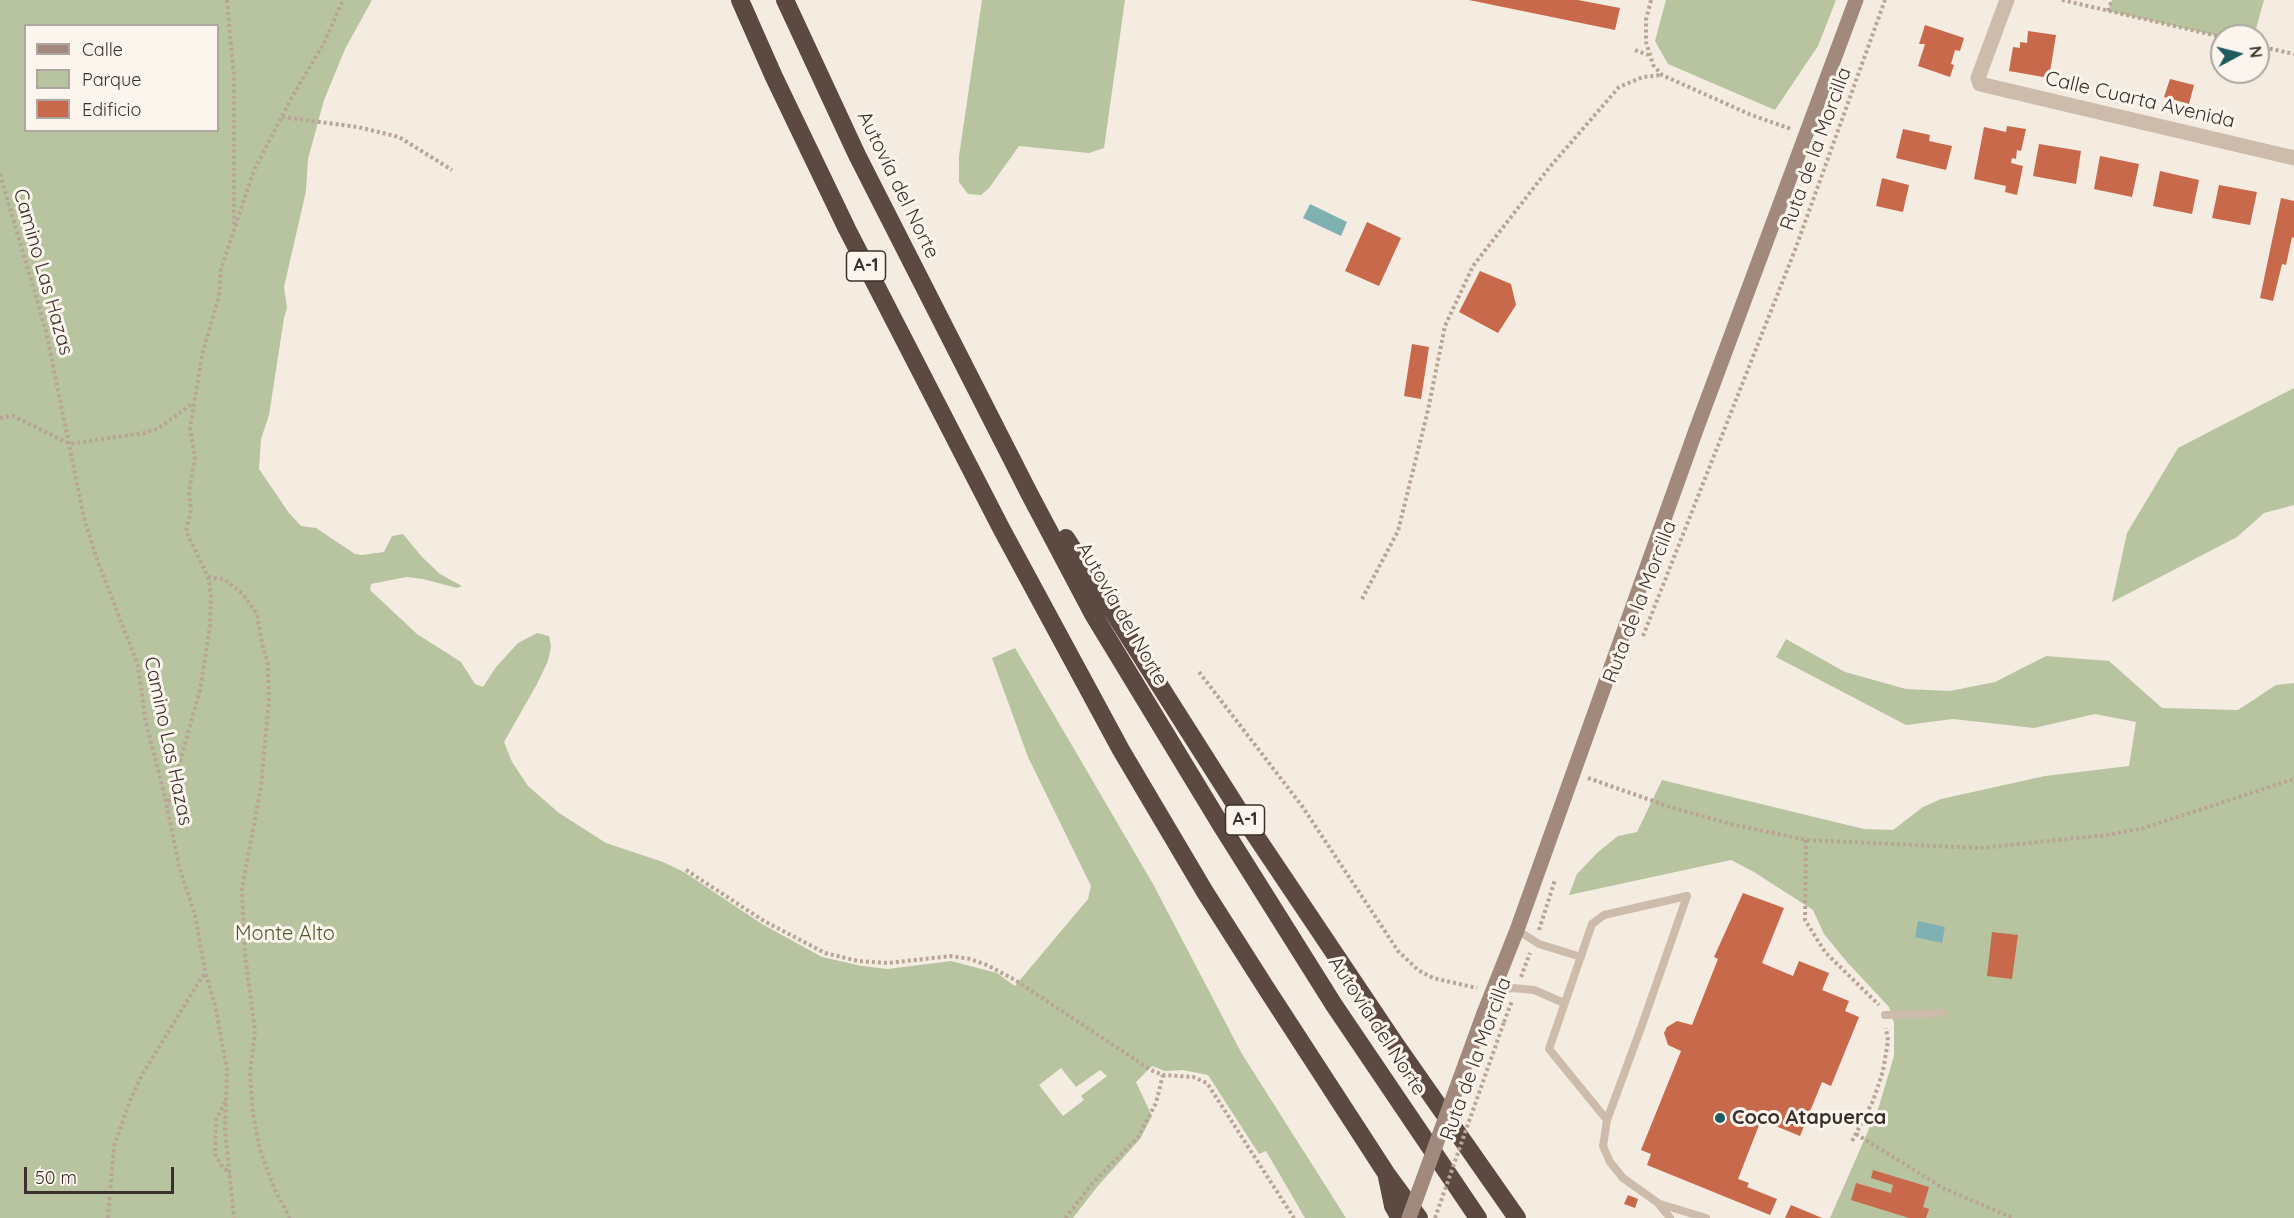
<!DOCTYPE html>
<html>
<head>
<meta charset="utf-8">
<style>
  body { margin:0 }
  #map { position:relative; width:2294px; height:1218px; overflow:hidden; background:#f4ebe1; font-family:Quicksand,sans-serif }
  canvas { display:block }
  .legend { position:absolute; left:24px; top:24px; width:195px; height:108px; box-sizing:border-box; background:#fbf5ee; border:2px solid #aea6a0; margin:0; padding:8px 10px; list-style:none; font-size:18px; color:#3b302b }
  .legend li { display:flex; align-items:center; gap:12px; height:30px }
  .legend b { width:30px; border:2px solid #aea6a0 }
  .north { position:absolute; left:2210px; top:24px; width:60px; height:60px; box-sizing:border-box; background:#fbf5ee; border:2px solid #aea6a0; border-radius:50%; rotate:83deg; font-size:16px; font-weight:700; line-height:24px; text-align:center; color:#3b302b }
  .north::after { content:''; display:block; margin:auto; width:21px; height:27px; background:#1f5a5e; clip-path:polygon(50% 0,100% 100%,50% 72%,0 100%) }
  .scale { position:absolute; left:24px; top:1167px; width:150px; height:27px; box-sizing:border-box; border:3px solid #3b302b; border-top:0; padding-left:8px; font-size:18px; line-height:21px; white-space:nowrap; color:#3b302b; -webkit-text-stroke:4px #fbf5ee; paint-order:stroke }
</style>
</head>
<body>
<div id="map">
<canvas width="2294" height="1218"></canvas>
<ul class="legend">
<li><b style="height:8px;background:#a18a7d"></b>Calle</li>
<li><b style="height:16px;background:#b8c4a0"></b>Parque</li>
<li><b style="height:16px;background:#c8694b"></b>Edificio</li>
</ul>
<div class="north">N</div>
<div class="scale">50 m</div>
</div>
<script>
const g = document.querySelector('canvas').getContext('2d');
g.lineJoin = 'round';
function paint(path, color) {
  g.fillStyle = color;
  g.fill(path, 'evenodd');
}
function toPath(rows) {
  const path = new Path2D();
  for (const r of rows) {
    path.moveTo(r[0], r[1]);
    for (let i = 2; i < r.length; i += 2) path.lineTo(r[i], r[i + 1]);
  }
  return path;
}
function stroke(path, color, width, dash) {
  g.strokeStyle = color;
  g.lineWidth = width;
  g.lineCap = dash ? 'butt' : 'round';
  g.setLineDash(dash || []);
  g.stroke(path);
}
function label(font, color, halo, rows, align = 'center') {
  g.font = font + ' Quicksand,sans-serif';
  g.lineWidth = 6;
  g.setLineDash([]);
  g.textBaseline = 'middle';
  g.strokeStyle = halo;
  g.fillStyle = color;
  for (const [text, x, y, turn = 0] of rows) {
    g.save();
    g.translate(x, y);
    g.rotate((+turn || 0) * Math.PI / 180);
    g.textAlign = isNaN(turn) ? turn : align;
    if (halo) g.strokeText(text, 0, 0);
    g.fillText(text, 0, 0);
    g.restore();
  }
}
const green = toPath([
  [0,0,372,0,345,49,324,100,308,159,306,191,284,287,287,308,284,318,269,415,261,439,259,469,289,513,301,526,316,528,355,554,362,555,384,552,392,536,403,534,422,557,440,574,462,586,457,588,423,579,406,577,371,584,370,590,417,634,461,662,475,684,483,687,496,667,518,643,537,633,549,636,551,646,548,661,537,684,504,742,512,762,528,786,559,813,606,843,663,862,684,872,762,924,822,957,862,966,888,969,951,961,997,973,1015,986,1088,899,1091,886,1028,757,992,658,1015,648,1153,884,1242,1054,1346,1218,1305,1218,1266,1151,1259,1154,1208,1075,1183,1070,1165,1071,1152,1066,1136,1082,1152,1116,1140,1139,1097,1187,1073,1218,0,1218],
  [26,26,218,26,218,130,26,130],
  [1061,1068,1076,1087,1100,1070,1107,1076,1081,1096,1084,1100,1063,1116,1039,1085],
  [982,0,1125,0,1104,148,1089,153,1019,146,989,188,981,195,968,194,959,182,959,156],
  [1666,0,1836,0,1818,46,1775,110,1668,64,1655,41],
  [2112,0,2264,0,2254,36,2222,37,2108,11],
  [2294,388,2294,505,2264,513,2237,537,2112,602,2127,533,2178,448],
  [1786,639,1845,672,1906,689,1950,691,1995,682,2046,656,2109,661,2162,708,2238,710,2276,685,2294,683,2294,1218,1830,1218,1879,1106,1894,1056,1894,1023,1889,1007,1847,962,1824,934,1813,910,1754,872,1731,860,1569,895,1577,874,1598,852,1618,836,1637,832,1662,780,1864,829,1893,830,1923,807,1941,799,2045,776,2129,766,2136,722,2095,714,2034,728,1953,719,1906,725,1776,657]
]);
const water = toPath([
  [1310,204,1347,222,1341,236,1303,218],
  [1918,921,1945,927,1942,943,1915,937]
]);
const building = toPath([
  [1469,0,1578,0,1620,8,1615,30],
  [1925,25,1964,38,1960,51,1955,50,1951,64,1954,65,1950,77,1918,66,1925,44,1919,44],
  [2028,31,2056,35,2049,78,2009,71,2013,47,2020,48,2020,42,2027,43],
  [2170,79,2194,85,2189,104,2164,97],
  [2007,126,2026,129,2021,151,2017,150,2016,159,2012,158,2011,163,2023,166,2017,195,2005,192,2006,186,1974,179,1984,127,2006,132],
  [1903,129,1930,135,1929,141,1952,146,1946,170,1896,158],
  [2039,144,2081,151,2076,184,2033,176],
  [2100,156,2139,164,2132,197,2094,189],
  [2160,171,2199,180,2192,214,2153,206],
  [1882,178,1909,185,1903,212,1876,206],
  [2219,185,2257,192,2250,225,2212,218],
  [2281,198,2294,201,2294,238,2292,237,2286,265,2282,264,2273,301,2260,298],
  [1367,222,1401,238,1379,286,1345,271],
  [1480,271,1511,284,1516,305,1498,333,1459,312],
  [1412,344,1429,347,1421,399,1404,396],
  [1743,893,1784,908,1762,963,1793,976,1799,961,1829,973,1822,990,1849,1001,1845,1011,1859,1017,1831,1086,1822,1082,1800,1136,1761,1120,1738,1179,1749,1183,1747,1187,1777,1199,1770,1215,1647,1165,1651,1154,1641,1150,1681,1051,1668,1045,1664,1033,1667,1027,1677,1021,1692,1025,1718,959,1714,957],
  [1992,932,2018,935,2012,979,1987,976],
  [1873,1170,1929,1187,1923,1207,1929,1209,1926,1218,1909,1218,1851,1200,1856,1183,1891,1193,1893,1185,1871,1178],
  [1628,1195,1638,1199,1635,1208,1624,1204],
  [1791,1205,1822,1218,1785,1218]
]);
const path = toPath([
  [227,0,234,77,234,224],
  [1651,0,1646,20,1646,42,1653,65,1662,75,1749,114,1791,129],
  [2062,0,2222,37],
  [2108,11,2112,0],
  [2258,46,2294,54],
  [1635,50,1648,55],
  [282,117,358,127,399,137,452,170],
  [0,174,46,331,84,518,96,557,138,665,146,723,165,797,179,866,195,915,205,971,215,1005,227,1070,225,1130,234,1218],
  [0,418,13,416,70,444,144,433,159,428,193,403],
  [208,577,224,579,243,594,257,614,261,639,268,665,269,700,261,787,242,889,245,954,255,1031,250,1073,253,1114,260,1150,275,1190,290,1218],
  [1362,599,1398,531,1428,410,1445,326,1473,266,1549,168,1619,87,1643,77,1662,75],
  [1643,636,1795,250,1885,0],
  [1199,672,1302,806,1398,951,1418,970,1433,978,1477,988],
  [1588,778,1670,807,1731,824,1806,840,1980,848,2108,835,2144,828,2294,779],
  [167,808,200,690,210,626,211,595,208,577,186,531,191,510,189,492,195,457,190,429,202,355,219,296,221,269,254,170,292,97,324,43,343,0],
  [1806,840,1805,920,1825,952,1879,1005],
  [686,870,764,921,825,953,858,961,888,963,951,956,970,959,987,965,1015,980,1151,1070,1163,1075,1193,1077,1207,1083,1294,1218],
  [1539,930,1555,880],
  [1521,977,1530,953],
  [1504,1022,1512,1001],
  [225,1102,216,1120,215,1154,221,1165,230,1174],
  [1856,1134,1943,1188,2013,1218],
  [1852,1141,1873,1101,1883,1071,1888,1041,1886,1028],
  [108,1218,114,1146,131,1098,143,1073,205,972],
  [1065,1218,1091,1185,1138,1137,1156,1103,1163,1075]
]);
const lane = toPath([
  [1687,896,1642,1025,1607,1120,1549,1049,1592,924,1604,915,1687,896],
  [1517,930,1539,944,1581,957],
  [1494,990,1513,988,1534,990,1564,1003],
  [1885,1015,1942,1013],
  [1607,1120,1603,1146,1610,1162,1623,1178,1658,1203,1670,1218],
  [1660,1204,1706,1218]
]);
const street = toPath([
  [2007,0,1978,78,1980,84,2294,158]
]);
const secondary = toPath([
  [1484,1013,1517,930,1696,430,1856,0]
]);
const highway = toPath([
  [740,0,774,77,847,229,1001,528,1121,750,1205,892,1266,988,1386,1173,1419,1218],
  [785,0,857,155,1030,495,1093,614,1221,825,1334,1005,1478,1218],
  [1066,538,1245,820,1396,1045,1517,1218],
  [1387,1177,1393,1206,1400,1218]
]);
const pathBridge = toPath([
  [1435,1218,1504,1022]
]);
const secondaryBridge = toPath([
  [1409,1218,1484,1013]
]);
const markers = [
  [1720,1118,6,"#1f5a5e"]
];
const shields = [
  [866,266,39],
  [1245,820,39]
];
const shieldNames = [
  ["A-1",866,266],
  ["A-1",1245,820]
];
const streetNames = [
  ["Calle Cuarta Avenida",2140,100,13],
  ["Ruta de la Morcilla",1816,149,-70],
  ["Autovía del Norte",898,185,64],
  ["Camino Las Hazas",43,272,74],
  ["Ruta de la Morcilla",1640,602,-69],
  ["Autovía del Norte",1122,614,60],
  ["Camino Las Hazas",168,741,78],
  ["Autovía del Norte",1377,1026,57],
  ["Ruta de la Morcilla",1476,1059,-70]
];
const parkNames = [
  ["Monte Alto",285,934]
];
const poiNames = [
  ["Coco Atapuerca",1732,1118]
];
paint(green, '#b8c4a0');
paint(water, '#7fb0b2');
paint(building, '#c8694b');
stroke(path, '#b9a596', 4, [3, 3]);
stroke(lane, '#cdbbac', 8);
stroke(street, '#cdbbac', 15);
stroke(secondary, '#a18a7d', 15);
stroke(highway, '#5c4a42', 18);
stroke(pathBridge, '#b9a596', 4, [3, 3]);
stroke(secondaryBridge, '#a18a7d', 15);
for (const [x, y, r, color] of markers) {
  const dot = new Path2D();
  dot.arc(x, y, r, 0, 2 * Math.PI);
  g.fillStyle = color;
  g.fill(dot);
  stroke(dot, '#fbf5ee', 2);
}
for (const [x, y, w] of shields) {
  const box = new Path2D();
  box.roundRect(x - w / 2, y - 15, w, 30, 4.5);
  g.fillStyle = '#fbf5ee';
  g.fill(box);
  stroke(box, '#3b302b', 1.5);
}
label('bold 18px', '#3b302b', null, shieldNames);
label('20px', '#3b302b', '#fbf5ee', streetNames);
label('20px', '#4a5a2e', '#fbf5ee', parkNames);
label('bold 20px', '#3b302b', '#fbf5ee', poiNames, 'left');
</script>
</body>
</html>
